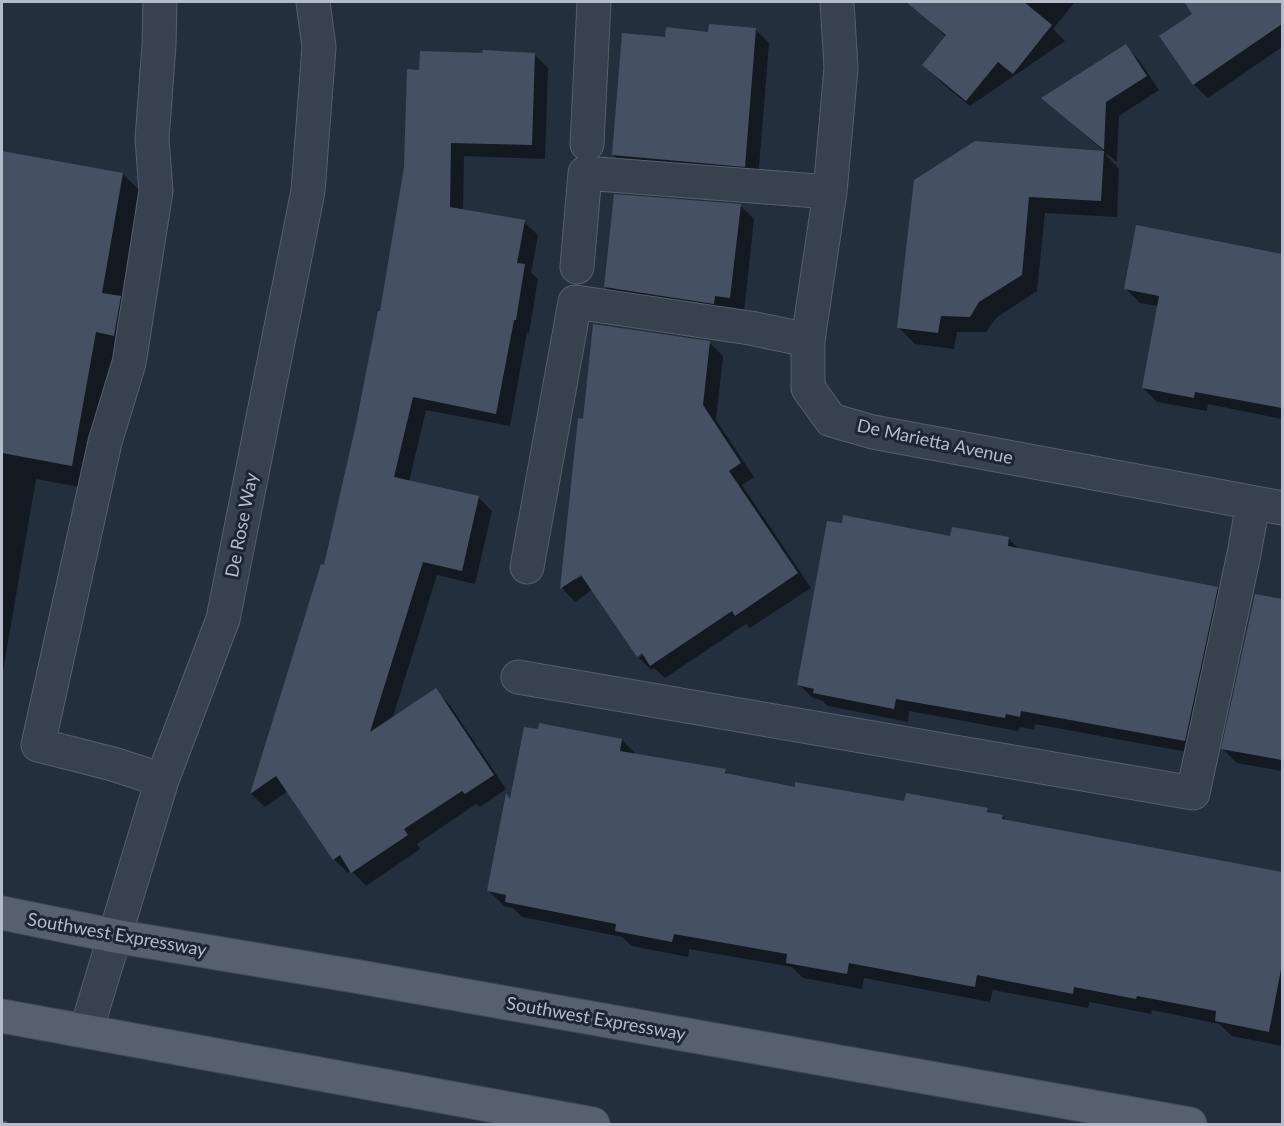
<!DOCTYPE html>
<html>
<head>
<meta charset="utf-8">
<style>
  body { margin:0 }
  #map { position:relative; width:1284px; height:1126px; overflow:hidden; background:#242f3e; font-family:Lato,sans-serif }
  canvas { display:block }
  .frame { position:absolute; inset:0; border:3px solid #b4bcc9; pointer-events:none }
</style>
</head>
<body>
<div id="map">
<canvas width="1284" height="1126"></canvas>
<div class="frame"></div>
</div>
<script>
const g = document.querySelector('canvas').getContext('2d');
g.lineJoin = 'round';
function paint(path, color) {
  g.fillStyle = color;
  g.fill(path, 'evenodd');
}
function toPath(rows) {
  const path = new Path2D();
  for (const r of rows) {
    path.moveTo(r[0], r[1]);
    for (let i = 2; i < r.length; i += 2) path.lineTo(r[i], r[i + 1]);
  }
  return path;
}
function stroke(path, color, width, dash) {
  g.strokeStyle = color;
  g.lineWidth = width;
  g.lineCap = dash ? 'butt' : 'round';
  g.setLineDash(dash || []);
  g.stroke(path);
}
function label(font, color, halo, rows, align = 'center') {
  g.font = font + ' Lato,sans-serif';
  g.lineWidth = 6;
  g.setLineDash([]);
  g.textBaseline = 'middle';
  g.strokeStyle = halo;
  g.fillStyle = color;
  for (const [text, x, y, turn = 0] of rows) {
    g.save();
    g.translate(x, y);
    g.rotate((+turn || 0) * Math.PI / 180);
    g.textAlign = isNaN(turn) ? turn : align;
    if (halo) g.strokeText(text, 0, 0);
    g.fillText(text, 0, 0);
    g.restore();
  }
}
const shadow = toPath([
  [938,2,1075,2,1053,29,1065,41,970,106,944,85,924,65,946,37,926,17],
  [1185,2,1282,2,1282,47,1208,98,1194,85,1161,36,1194,14],
  [755,29,769,43,758,180,627,168,613,155,666,39],
  [1125,46,1139,60,1159,90,1119,116,1117,162,1107,154,1106,155,1119,169,1117,217,1045,213,1037,291,996,318,986,332,957,332,954,349,915,344,899,328,976,142,1106,153,1044,99],
  [534,54,548,68,545,159,464,156,463,211,524,222,538,235,531,273,538,279,529,333,527,332,510,426,426,410,409,482,478,497,492,511,475,584,437,575,392,720,435,690,449,704,506,789,480,807,476,804,417,844,420,849,366,886,351,870,348,873,334,859,288,791,265,807,251,794,321,566,325,567,381,313,421,72],
  [2,152,123,174,148,199,97,490,36,479,2,677],
  [740,205,754,219,744,311,619,301,605,287],
  [1138,227,1282,255,1282,419,1208,404,1207,411,1157,402,1143,388,1158,306,1140,303,1126,289],
  [709,342,723,356,716,420,754,477,742,485,811,588,750,628,746,624,665,678,654,668,651,670,639,658,649,650,638,654,638,656,593,589,575,602,562,588,580,420,584,420],
  [588,572,576,580,576,576],
  [952,538,1009,539,1020,550,1217,588,1231,602,1198,754,1035,724,1034,730,1020,727,1018,731,909,711,908,722,828,706,823,701,813,698,799,685],
  [1256,595,1282,600,1282,771,1237,763,1223,749],
  [622,740,637,755,725,771,730,775,796,788,906,803,987,809,992,814,1002,816,1007,821,1282,873,1282,1046,1232,1036,1219,1024,1152,1010,1151,1014,1090,1002,1088,1008,993,990,990,1002,864,978,862,989,803,978,792,967,689,949,688,957,632,946,622,937,522,917,513,908,504,906,489,891,507,796,511,800]
]);
const building = toPath([
  [906,2,1024,2,1052,25,1013,74,998,62,966,101,922,65,946,35],
  [1184,2,1282,2,1282,24,1193,85,1159,36,1192,14],
  [709,24,756,28,745,167,612,155,622,33,665,37,666,27,708,32],
  [1126,44,1147,76,1106,102,1104,150,1041,98],
  [483,50,535,53,532,145,451,143,450,207,525,220,517,263,525,264,516,320,514,320,496,414,413,397,394,477,479,496,462,571,423,562,370,732,436,688,494,775,465,794,462,791,404,829,408,835,351,873,340,855,333,860,276,776,250,794,321,564,324,565,356,424,378,311,380,311,404,167,407,69,419,70,420,51,482,53],
  [975,141,1104,151,1101,201,1029,197,1022,275,979,302,970,317,941,316,938,333,897,328,914,180],
  [2,151,123,173,102,293,121,296,114,336,96,332,72,466,2,453],
  [614,194,741,204,730,298,715,296,714,304,604,287],
  [1136,225,1282,254,1282,408,1195,392,1194,398,1142,388,1159,296,1124,289],
  [593,324,710,341,703,405,741,463,729,471,798,573,735,616,732,611,650,666,642,653,637,657,581,575,560,589,578,418,583,419],
  [843,515,950,536,952,527,1009,537,1008,546,1218,587,1185,741,1021,711,1020,717,1006,714,1005,718,896,699,894,709,813,693,814,689,797,685,827,521,842,523],
  [1255,594,1282,599,1282,760,1221,749],
  [539,723,622,739,620,751,726,769,725,773,795,787,795,782,904,801,906,793,988,808,987,812,1003,815,1002,819,1282,872,1282,964,1269,1032,1215,1021,1216,1011,1137,996,1136,999,1074,987,1073,994,977,975,975,987,849,963,847,974,786,963,787,954,674,934,672,942,615,931,616,924,505,902,506,895,487,891,506,793,510,799,524,727,538,729]
]);
const minor = toPath([
  [160,2,159,45,152,139,156,191,129,363,105,442,38,745,113,764,162,780],
  [837,2,841,68,830,192,808,340,808,388,831,420,873,432,1282,508],
  [587,144,594,2],
  [577,267,585,173,830,192],
  [527,567,575,302,750,328,808,340],
  [518,677,1193,793,1244,554,1253,503],
  [86,1031,162,780,223,619,308,191,319,47,313,2]
]);
const major = toPath([
  [2,913,115,936,360,977,1190,1124],
  [2,1016,593,1124]
]);
const rail = toPath([
  [2,1123,7,1124]
]);
const streetNames = [
  ["De Marietta Avenue",935,442,12],
  ["De Rose Way",242,525,-79],
  ["Southwest Expressway",117,935,10],
  ["Southwest Expressway",596,1019,10]
];
paint(shadow, '#0007');
paint(building, '#455162');
stroke(minor, '#565f6c', 35);
stroke(major, '#414a57', 35);
stroke(minor, '#38414e', 33);
stroke(major, '#56606e', 33);
stroke(rail, '#5a6575', 4.5, [6, 6]);
label('18px', '#b4bcc9', '#1d2633', streetNames);
</script>
</body>
</html>
